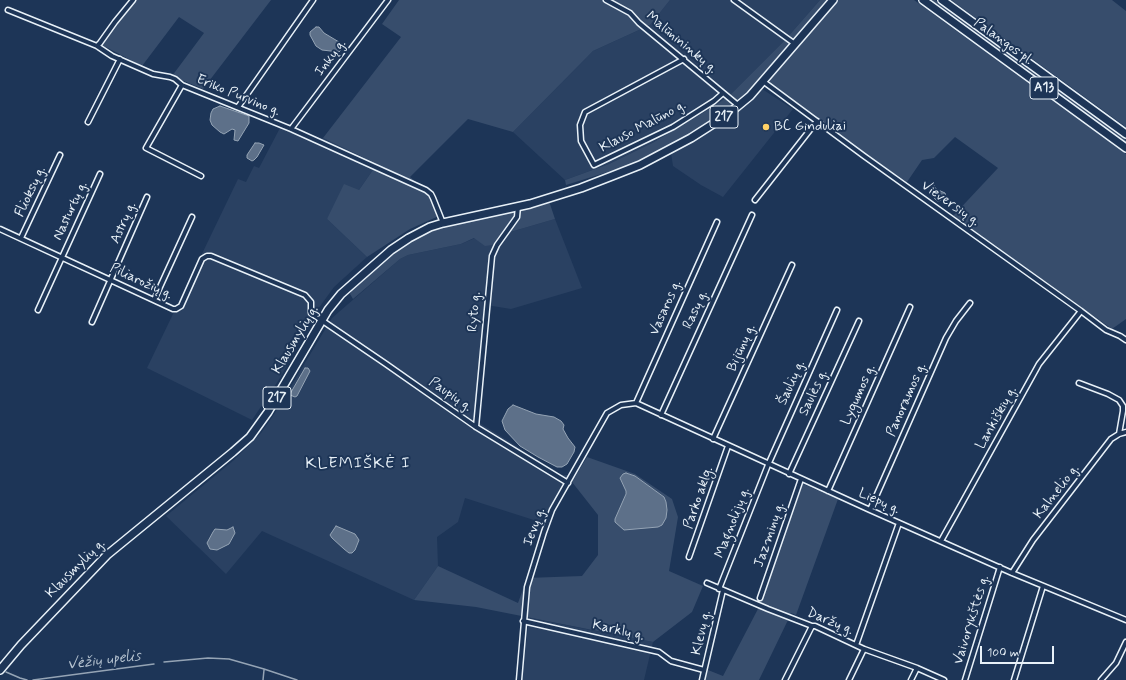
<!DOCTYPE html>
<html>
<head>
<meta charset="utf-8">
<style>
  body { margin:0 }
  #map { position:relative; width:1126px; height:680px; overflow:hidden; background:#1d3557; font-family:Mynerve,sans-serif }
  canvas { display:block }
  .scale { position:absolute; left:980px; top:646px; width:74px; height:18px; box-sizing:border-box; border:2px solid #e8f1f8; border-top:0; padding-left:5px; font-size:12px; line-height:14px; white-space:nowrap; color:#e8f1f8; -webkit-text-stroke:3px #1d3557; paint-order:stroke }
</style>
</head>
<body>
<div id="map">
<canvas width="1126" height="680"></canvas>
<div class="scale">100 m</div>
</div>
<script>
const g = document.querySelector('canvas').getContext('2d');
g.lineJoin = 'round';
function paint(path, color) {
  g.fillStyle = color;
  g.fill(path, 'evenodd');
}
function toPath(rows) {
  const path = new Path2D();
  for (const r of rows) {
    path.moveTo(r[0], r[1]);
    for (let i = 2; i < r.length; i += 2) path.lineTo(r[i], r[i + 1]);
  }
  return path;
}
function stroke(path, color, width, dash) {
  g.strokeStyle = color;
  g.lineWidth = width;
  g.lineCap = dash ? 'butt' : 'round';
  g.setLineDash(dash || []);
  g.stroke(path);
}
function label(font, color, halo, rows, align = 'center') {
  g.font = font + ' Mynerve,sans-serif';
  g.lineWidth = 4;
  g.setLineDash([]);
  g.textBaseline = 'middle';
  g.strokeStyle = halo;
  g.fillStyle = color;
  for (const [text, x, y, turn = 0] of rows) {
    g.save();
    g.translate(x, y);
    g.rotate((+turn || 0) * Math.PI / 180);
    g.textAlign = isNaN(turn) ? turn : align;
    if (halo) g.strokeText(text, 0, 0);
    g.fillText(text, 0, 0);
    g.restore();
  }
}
const built = toPath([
  [670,0,820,0,785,40,731,94,716,105,654,142,609,164,565,180,513,132,593,51,650,25],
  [762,89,793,109,723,197,701,185,673,166,671,153,725,121,741,109],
  [280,128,318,145,323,138,377,164,359,190,327,219,367,257,334,287,318,309,280,378,252,420,147,368,238,179,246,182,254,166,259,168],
  [555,219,582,288,511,309,486,305,475,420,562,475,568,475,570,473,575,476,572,482,556,497,540,522,465,498,458,522,437,537,438,566,414,600,262,531,226,574,166,516,234,460,261,433,273,416,332,318,400,259,408,255,461,244,475,238,500,235],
  [529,618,653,642,644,680,522,680]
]);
const green = toPath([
  [135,0,271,0,203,89,172,76,204,33,179,17,142,66,100,44],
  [399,0,670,0,650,25,593,51,513,132,468,119,410,177,431,194,441,215,410,229,367,257,327,219,344,184,359,190,377,164,323,138,401,37,382,24],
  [820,0,828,0,754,89,735,105,682,138,627,166,566,185,565,180,609,164,654,142,716,105,731,94,785,40],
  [838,0,914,0,1126,154,1126,319,1112,329,953,216,998,168,955,137,934,158,922,160,907,182,859,150,772,86,769,79],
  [928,0,935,0,1126,139,1126,143],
  [951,0,1112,0,1126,11,1126,127],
  [549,201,555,219,500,235,492,245,485,246,474,238,461,244,408,255,400,259,353,299,350,294,352,290,394,253,416,239,428,233,438,229],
  [587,457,635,474,672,499,678,517,669,571,703,586,692,612,653,642,476,607,414,600,438,566,518,603,527,578,582,576,598,555,598,515,572,482],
  [626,473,635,476,664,497,666,502,667,510,666,518,624,499,626,491,620,478,623,474],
  [803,484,838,499,796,615,791,613,790,616,760,603],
  [759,607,788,620,759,680,705,680,708,670,723,676]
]);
const water = toPath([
  [316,27,319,27,324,33,339,42,342,47,341,50,339,52,322,50,316,46,310,35,310,32,316,27],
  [220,106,249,116,249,123,238,141,234,140,235,130,232,129,224,134,220,132,212,125,210,120,211,113,213,109,220,106],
  [255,143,259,143,264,145,257,157,254,160,252,161,247,158,247,155,255,143],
  [933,184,936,189,945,193,946,197,944,200,937,201,930,194,929,188,933,184],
  [305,368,308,368,310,371,297,396,295,397,290,395,290,394,305,368],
  [513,405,536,414,554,417,561,421,564,425,563,429,568,438,575,447,574,452,567,464,562,467,557,467,538,457,520,446,505,430,502,421,508,409,513,405],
  [626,473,635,476,664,497,666,502,667,510,666,518,662,525,658,527,624,530,615,522,615,519,626,494,626,491,620,478,623,474,626,473],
  [336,526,355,534,359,540,355,550,352,553,349,553,344,549,332,538,330,535,336,526],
  [233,527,235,533,229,544,217,550,210,549,207,543,213,532,215,529,227,530,233,527]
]);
const stream = toPath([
  [164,662,208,658,229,659,264,669,297,680],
  [6,672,20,678,27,680],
  [33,680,154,664],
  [263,680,264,670]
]);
const minor = toPath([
  [606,0,630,13,639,23,739,106],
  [734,0,795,44],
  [8,10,97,46,112,56,153,74,170,77,175,79,182,85,291,129,426,190,431,194,433,198,443,223],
  [97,46,100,43,115,22,133,0],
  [684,59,585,112,580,125,581,141,594,165,673,127,714,101,723,93],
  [764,82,864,156,1081,311,1106,330,1120,336,1126,340],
  [182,85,146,148,201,176],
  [238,107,313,0],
  [88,122,120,59],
  [291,129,388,0],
  [755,200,817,121],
  [0,229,173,309,176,309,181,306,202,259,207,256,211,256,305,295,311,302,311,313,386,364,476,427,568,483],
  [21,238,60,155],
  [154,300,192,217],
  [38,310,100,174],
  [92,322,147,197],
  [1079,383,1108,394,1119,400,1123,406,1123,411,1119,434],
  [636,403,717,222],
  [661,415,752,215],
  [476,427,492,256,497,245,517,217,518,206],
  [713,439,792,265],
  [789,474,859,321],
  [828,491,910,307],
  [870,510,946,338,956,321,970,303],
  [941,541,1039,364,1081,311],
  [689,557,728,446],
  [1012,573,1033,540,1111,439,1119,434,1126,432],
  [707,583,768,609,812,626,815,626,864,649,917,668,944,680],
  [719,589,768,465,837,310],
  [760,598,801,479],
  [523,621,659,652,671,661,704,670],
  [856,645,899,523],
  [519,680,527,587,544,532,552,510,607,413,621,405,636,403,870,510,1012,573,1126,620],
  [702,680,723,590],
  [785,680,812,626],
  [849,680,864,649],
  [911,680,917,668],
  [965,680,1000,567],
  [1014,680,1043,586],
  [1101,680,1116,663,1126,642]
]);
const primary = toPath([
  [0,670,21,645,107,555,233,452,250,437,268,412,328,310,341,294,391,250,409,238,430,227,443,223,530,204,581,188,612,176,640,165,691,138,727,115,750,96,833,0]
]);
const trunk = toPath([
  [923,0,1126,148],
  [942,0,1126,134]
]);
const markers = [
  [766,127,4,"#ffd166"]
];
const shields = [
  [1044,88,28],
  [724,117,28],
  [277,398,28]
];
const shieldNames = [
  ["A13",1044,88],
  ["217",724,117],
  ["217",277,398]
];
const streetNames = [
  ["Palangos pl.",1003,42,36],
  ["Malūnininkų g.",681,43,40],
  ["Inkų g.",331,58,-53],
  ["Eriko Purvino g.",238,96,22],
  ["Klauso Malūno g.",643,127,-28],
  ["Flioksų g.",31,192,-65],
  ["Vieversių g.",950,204,35],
  ["Nasturtų g.",71,211,-65],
  ["Astrų g.",124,223,-66],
  ["Piliarožių g.",141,282,25],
  ["Vasaros g.",666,308,-66],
  ["Rasų g.",696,310,-65],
  ["Ryto g.",475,312,-85],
  ["Klausmylių g.",296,340,-59],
  ["Bijūnų g.",742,348,-66],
  ["Šaulių g.",792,383,-66],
  ["Saulės g.",814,393,-65],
  ["Paupių g.",450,395,35],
  ["Lygumos g.",859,395,-66],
  ["Panoramos g.",907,400,-66],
  ["Lankiškių g.",997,418,-61],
  ["Kalnelio g.",1057,492,-52],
  ["Parko aklg.",699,498,-71],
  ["Liepų g.",879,502,24],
  ["Magnolijų g.",733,523,-69],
  ["Ievų g.",535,527,-70],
  ["Jazminų g.",770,535,-71],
  ["Klausmylių g.",76,569,-45],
  ["Vaivorykštės g.",972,620,-73],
  ["Daržų g.",830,622,23],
  ["Karklų g.",618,631,13],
  ["Klevų g.",702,633,-77]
];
const poiNames = [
  ["BC Ginduliai",774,127]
];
const waterNames = [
  ["Vėžių upelis",104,661,-7]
];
const quarterNames = [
  ["KLEMIŠKĖ I",358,465]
];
paint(built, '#2a4162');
paint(green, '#374d6c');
paint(water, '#5d7089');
stroke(water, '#95a4b5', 1);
stroke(stream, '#95a4b5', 1.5);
stroke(minor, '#e8f1f8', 7);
stroke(primary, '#e8f1f8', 10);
stroke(trunk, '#e8f1f8', 10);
stroke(minor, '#1d3557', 4);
stroke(primary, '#1d3557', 7);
stroke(trunk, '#1d3557', 7);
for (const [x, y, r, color] of markers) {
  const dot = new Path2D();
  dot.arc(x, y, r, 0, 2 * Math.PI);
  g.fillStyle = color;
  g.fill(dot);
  stroke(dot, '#1d3557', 1.5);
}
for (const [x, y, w] of shields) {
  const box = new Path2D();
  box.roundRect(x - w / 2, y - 11, w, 22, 3);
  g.fillStyle = '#1d3557';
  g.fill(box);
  stroke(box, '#e8f1f8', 1);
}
label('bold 13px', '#e8f1f8', null, shieldNames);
label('14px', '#e8f1f8', '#1d3557', streetNames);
label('14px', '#e8f1f8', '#1d3557', poiNames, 'left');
label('italic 15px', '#b7c4d1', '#1d3557', waterNames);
g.letterSpacing = '1px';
label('16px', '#e8f1f8', '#1d3557', quarterNames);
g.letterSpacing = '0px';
</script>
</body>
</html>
